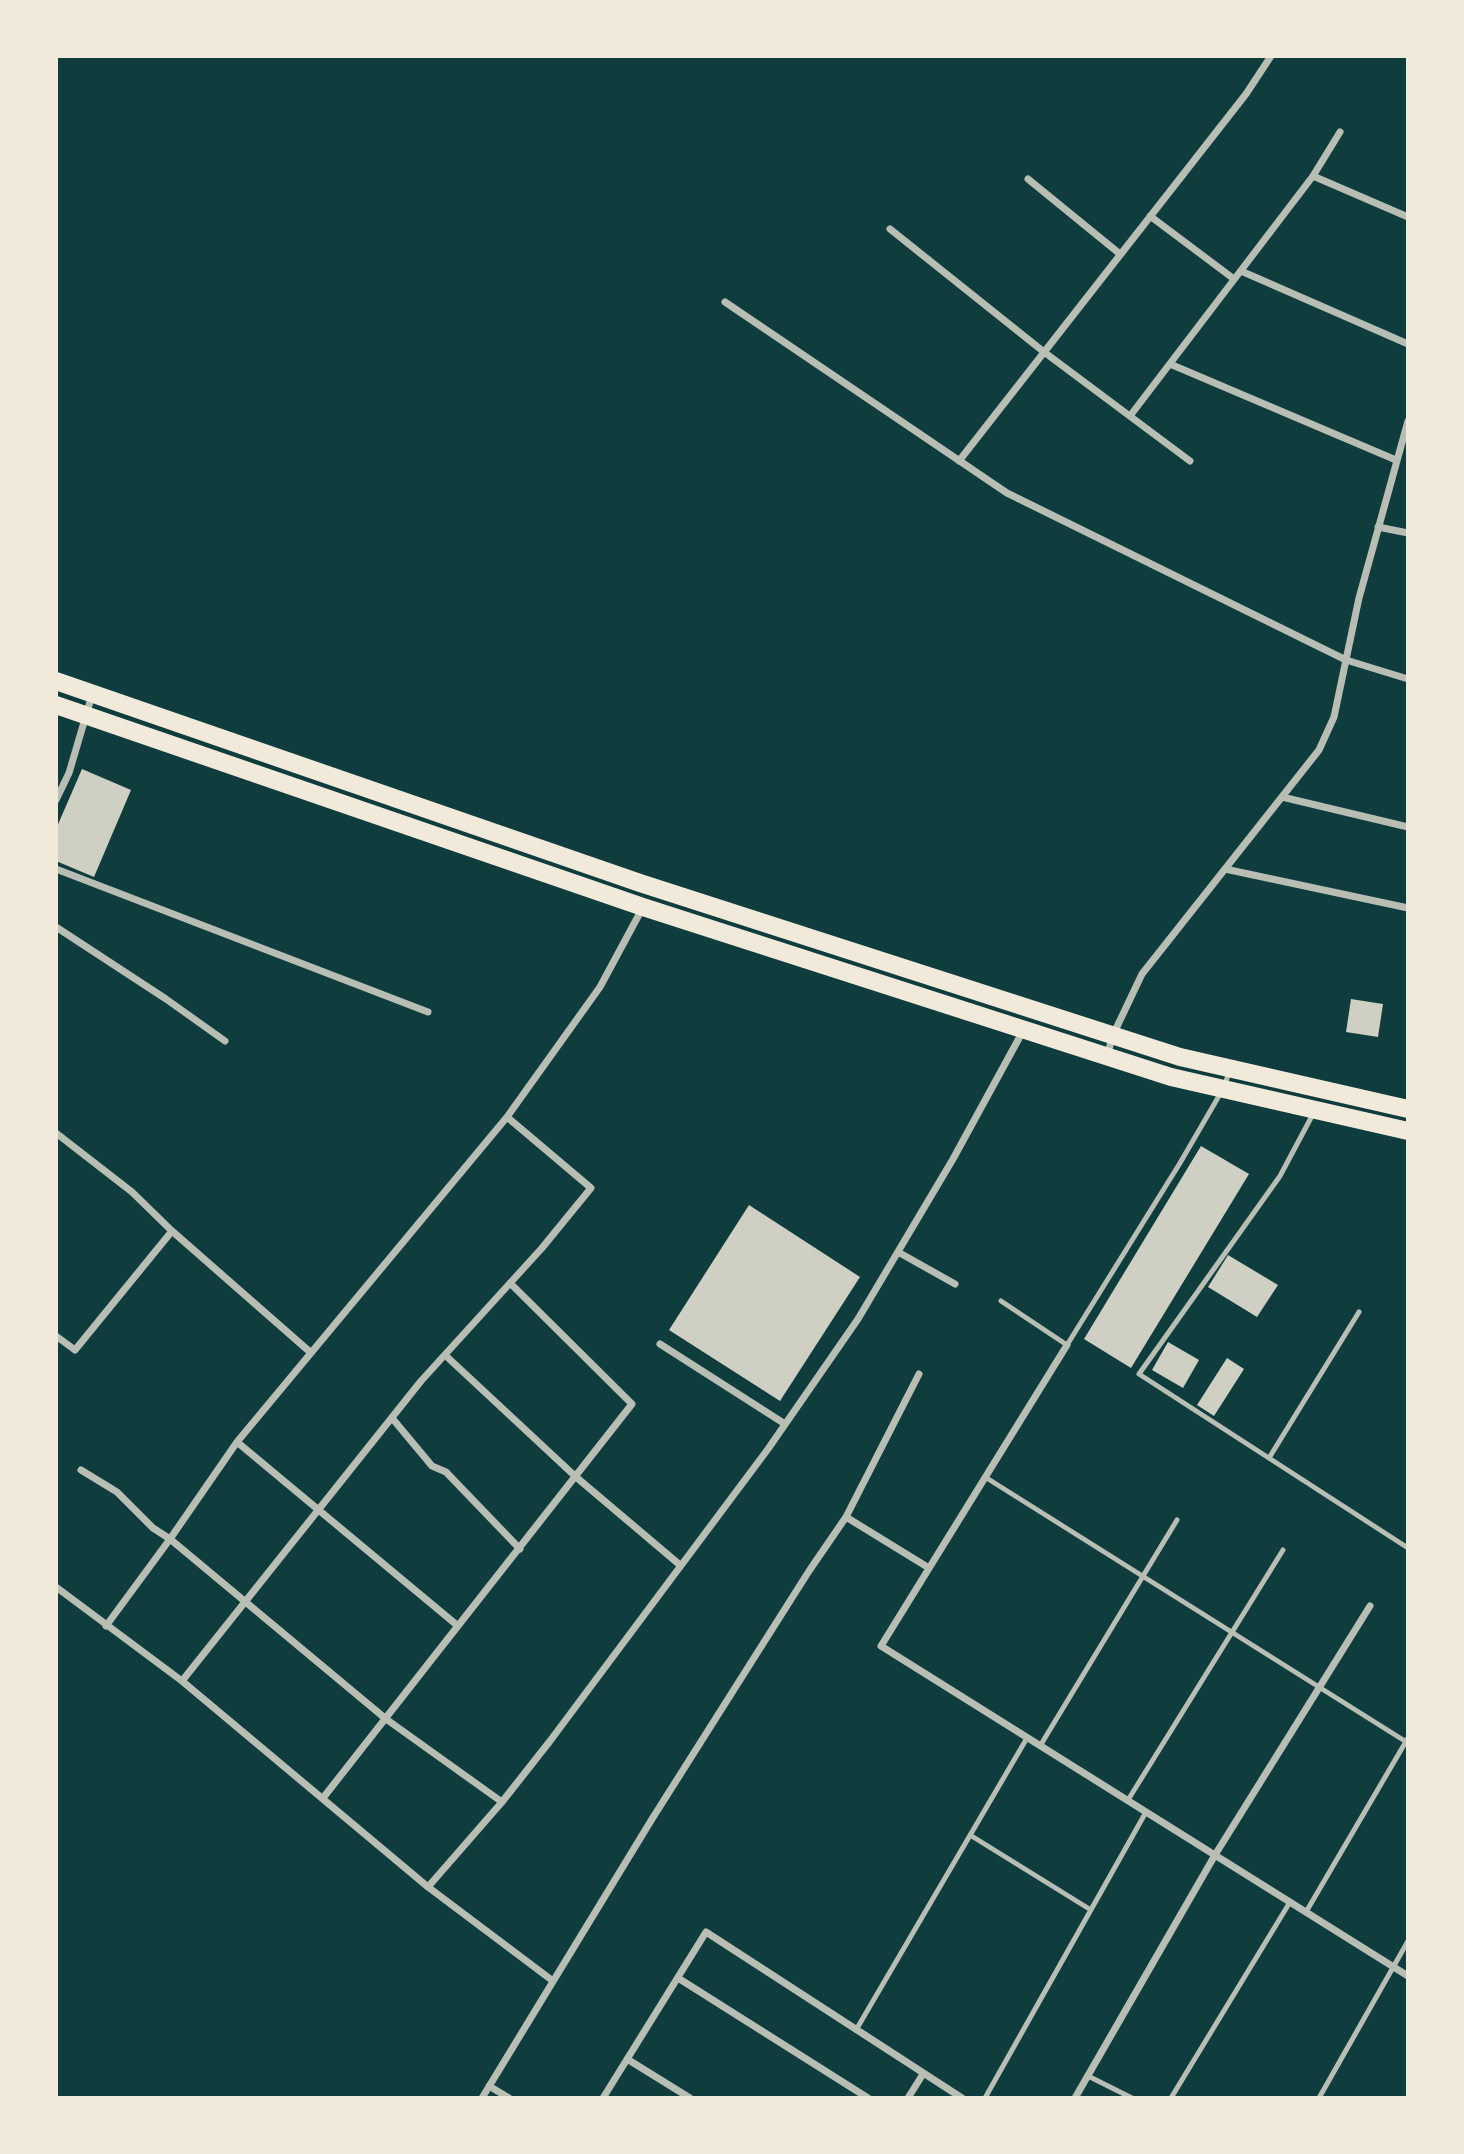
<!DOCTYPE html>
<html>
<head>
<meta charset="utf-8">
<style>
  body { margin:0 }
  #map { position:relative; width:1464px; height:2154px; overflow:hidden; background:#0f3d3e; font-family:"Roboto Condensed",sans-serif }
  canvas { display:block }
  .frame { position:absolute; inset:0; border:58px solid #f1e9da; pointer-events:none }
</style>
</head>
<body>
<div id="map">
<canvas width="1464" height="2154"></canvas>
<div class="frame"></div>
</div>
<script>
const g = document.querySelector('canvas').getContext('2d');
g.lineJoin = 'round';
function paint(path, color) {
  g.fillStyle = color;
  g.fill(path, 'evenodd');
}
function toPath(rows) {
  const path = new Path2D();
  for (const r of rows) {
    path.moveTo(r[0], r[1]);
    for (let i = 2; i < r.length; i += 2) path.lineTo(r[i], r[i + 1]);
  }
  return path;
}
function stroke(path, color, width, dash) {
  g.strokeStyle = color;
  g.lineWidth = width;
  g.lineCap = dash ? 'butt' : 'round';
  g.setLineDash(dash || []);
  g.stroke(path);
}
const building = toPath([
  [82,769,131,790,94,877,56,861,56,829],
  [1351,999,1383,1004,1378,1037,1346,1032],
  [1201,1146,1249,1174,1131,1368,1084,1339],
  [749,1205,860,1277,780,1401,669,1330],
  [1228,1255,1278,1285,1257,1317,1208,1287],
  [1168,1342,1199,1360,1183,1388,1152,1370],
  [1227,1358,1244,1369,1214,1416,1197,1405]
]);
const service = toPath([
  [1313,1114,1280,1176,1139,1374,1408,1548],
  [1001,1301,1067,1345,1180,1163,1223,1089,1229,1073],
  [1269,1458,1359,1312],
  [985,1477,1408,1743],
  [1040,1746,1177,1520],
  [1128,1800,1283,1550],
  [970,1835,1091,1910],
  [1306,1912,1408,1738],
  [856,2030,1027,1738],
  [1088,2076,1132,2098],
  [985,2098,1146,1812],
  [1171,2098,1290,1902],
  [1319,2098,1408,1941]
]);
const minor = toPath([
  [1313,176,1408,217],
  [1028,179,1120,254],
  [1150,216,1234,279],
  [890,229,1044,352,1190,461],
  [1241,271,1408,344],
  [725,302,1007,493,1346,660,1408,679],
  [1170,364,1396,460],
  [1130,416,1313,176,1340,132],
  [959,461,1246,94,1271,56],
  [1378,527,1408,533],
  [1282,797,1408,827],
  [56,800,69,773,92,695],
  [56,869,428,1012],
  [1225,869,1408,908],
  [642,909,600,987,507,1117,591,1188,542,1248,421,1381,182,1681,428,1887,502,1802,550,1741,768,1449,858,1319,953,1159,1023,1031],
  [56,927,166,999,225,1041],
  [1107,1056,1113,1035,1142,974,1319,750,1334,717,1359,598,1408,421],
  [56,1133,132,1192,172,1231],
  [898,1252,955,1284],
  [56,1336,75,1350,172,1231,310,1352],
  [660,1344,785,1424],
  [1067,1345,881,1646,1408,1976],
  [445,1355,576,1477,680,1565],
  [392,1418,432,1466,446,1472,520,1549],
  [237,1442,458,1626],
  [81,1470,117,1492,153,1528,170,1539,386,1719,502,1802],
  [846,1517,929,1568],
  [56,1587,182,1681],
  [106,1626,170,1539,237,1442,507,1117],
  [323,1798,632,1404,510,1283],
  [428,1887,553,1981],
  [678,1978,868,2098],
  [627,2059,690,2098],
  [489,2086,509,2098],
  [482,2098,652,1819,809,1571,846,1517,919,1374],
  [603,2098,706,1932,962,2098],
  [908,2098,923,2074],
  [1075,2098,1215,1855,1370,1606]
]);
const primary = toPath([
  [56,681,640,883,1180,1057,1408,1109],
  [56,705,643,907,1171,1077,1408,1131]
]);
paint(building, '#cfcfc3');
stroke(service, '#b8beb3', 5);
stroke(minor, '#b8beb3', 7);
stroke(primary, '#f1e9da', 18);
</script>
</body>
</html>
